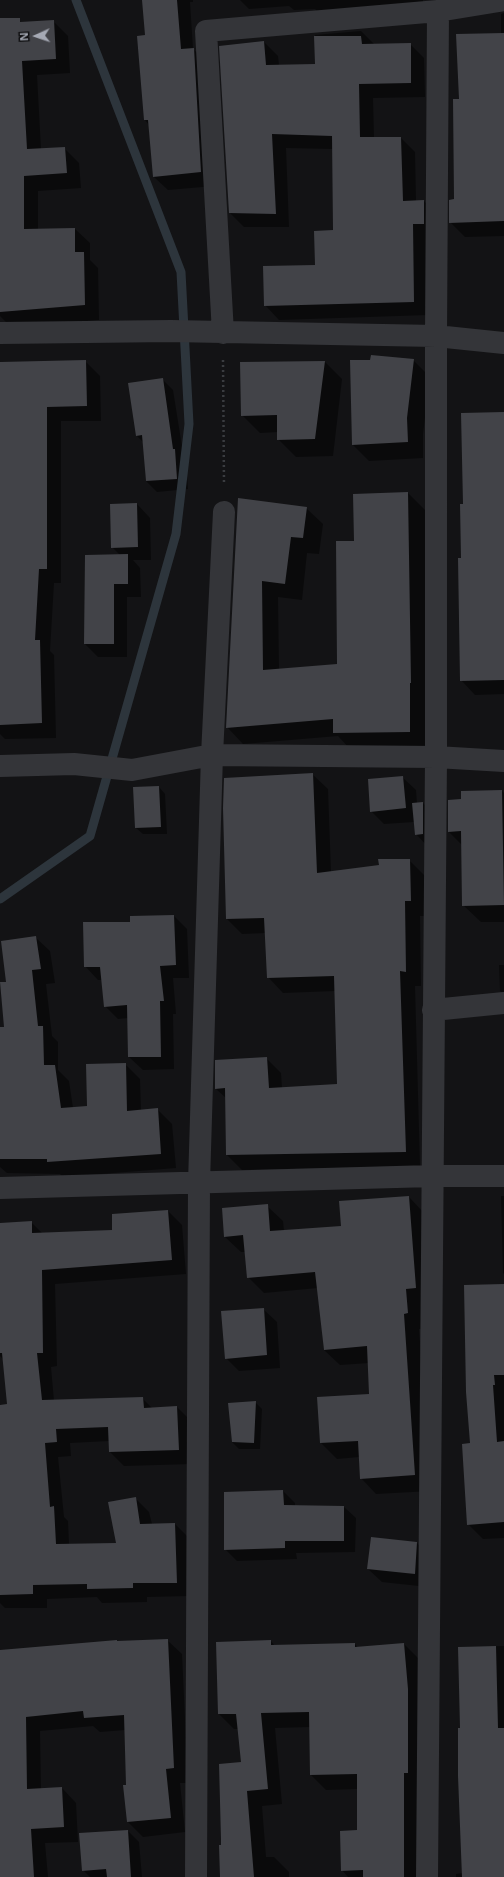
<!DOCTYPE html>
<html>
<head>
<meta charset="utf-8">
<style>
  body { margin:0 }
  #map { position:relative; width:504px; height:1877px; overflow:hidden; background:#131315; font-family:"Open Sans",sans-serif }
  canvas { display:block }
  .north { position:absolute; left:16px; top:16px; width:40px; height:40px; -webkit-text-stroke:3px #0e0e10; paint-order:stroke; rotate:267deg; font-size:11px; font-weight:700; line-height:16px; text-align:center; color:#a5a9b4 }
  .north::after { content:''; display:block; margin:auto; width:14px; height:18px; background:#a5a9b4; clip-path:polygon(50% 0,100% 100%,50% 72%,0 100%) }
</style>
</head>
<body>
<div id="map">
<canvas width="504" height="1877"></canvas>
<div class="north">N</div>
</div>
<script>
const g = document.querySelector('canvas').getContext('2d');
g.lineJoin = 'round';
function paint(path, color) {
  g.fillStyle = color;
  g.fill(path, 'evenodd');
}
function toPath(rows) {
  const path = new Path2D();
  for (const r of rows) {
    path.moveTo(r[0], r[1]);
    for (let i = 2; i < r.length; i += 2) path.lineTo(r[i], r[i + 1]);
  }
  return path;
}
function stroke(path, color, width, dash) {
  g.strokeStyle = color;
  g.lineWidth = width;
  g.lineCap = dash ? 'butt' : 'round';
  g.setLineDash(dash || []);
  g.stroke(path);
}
const shadow = toPath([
  [143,0,193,0,193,2,190,2,193,49,208,63,214,186,168,190,154,177,149,125,145,120,146,36],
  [240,0,423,0,423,5,328,22,315,9,294,10,289,6,249,9],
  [504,13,504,236,465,237,450,222,455,200,460,100,501,34,501,14],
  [53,21,68,36,70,73,37,75,41,149,64,148,79,163,81,188,38,191,38,230,75,229,90,243,90,260,98,268,99,320,11,327,0,316,0,24],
  [361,31,374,44,410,44,424,58,425,97,373,98,374,138,401,138,415,152,416,201,424,201,438,215,428,315,279,320,265,305,316,265,334,231,333,149,286,148,289,227,244,227,230,213,264,42,278,56,279,65,316,65,315,35],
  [413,360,430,377,423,434,423,458,369,461,353,445],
  [85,361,100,376,101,421,61,421,61,583,54,583,50,651,54,655,56,738,5,739,0,734,0,363],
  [325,362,342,379,333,456,296,457,278,439,278,432,260,433,242,415],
  [162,379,173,390,184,459,186,461,188,489,157,492,146,481,144,443,137,436,129,384],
  [504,413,504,694,475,695,461,680,464,505],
  [408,493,425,510,427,699,426,748,350,749,338,736,243,744,227,727,239,499,306,508,323,524,319,554,307,553,302,600,278,597,279,670,338,665,355,542,354,495],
  [137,504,150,518,151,560,133,560,140,568,141,597,127,597,127,657,98,657,85,644,86,556,120,555,112,547],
  [312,774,328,789,331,872,380,866,409,860,424,875,426,916,420,916,421,986,415,986,420,1166,242,1170,227,1155,226,1098,216,1089,266,1058,281,1073,282,1088,338,1085,335,991,283,993,268,977,266,933,242,934,227,919],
  [402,777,416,790,417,804,423,803,436,816,429,848,416,834,414,822,384,824,371,811],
  [159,787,165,794,167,834,143,834,136,828],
  [502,791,504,793,504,922,481,922,463,905,462,845,449,832,462,799],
  [174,916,187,929,189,978,173,978,176,1014,173,1014,174,1069,143,1070,129,1057,128,1018,118,1019,105,1006,102,980,98,980,85,966,131,923],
  [35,937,50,951,55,983,46,984,52,1036,58,1042,58,1070,69,1081,73,1108,88,1107,125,1064,140,1079,141,1111,157,1109,172,1124,176,1168,63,1177,60,1174,7,1173,0,1167,0,1028,5,1028,0,983,7,983],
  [499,965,504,965,504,995,500,991],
  [501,1196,504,1196,504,1274,503,1273],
  [409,1197,424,1213,423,1329,419,1329,431,1491,376,1494,361,1478,359,1457,337,1459,321,1443,371,1395,369,1363,340,1365,324,1350,318,1288,264,1293,248,1277,246,1252,241,1252,225,1237,267,1206,283,1221,284,1231,342,1227],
  [168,1211,182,1225,186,1274,55,1284,57,1366,51,1367,54,1401,142,1398,153,1409,177,1407,191,1421,192,1464,124,1466,110,1452,109,1441,70,1443,71,1456,58,1457,64,1517,68,1521,69,1544,118,1544,135,1498,149,1512,152,1524,175,1524,189,1538,190,1596,147,1597,147,1602,102,1603,97,1597,47,1599,47,1608,5,1608,0,1603,0,1406,8,1405,3,1359,0,1356,0,1224,31,1222,42,1233,113,1231],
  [504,1285,504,1538,483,1539,468,1524,471,1444],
  [263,1309,277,1322,280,1368,239,1371,226,1358],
  [255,1402,262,1409,260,1449,239,1449,232,1442],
  [283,1491,295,1503,295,1506,344,1507,356,1518,355,1552,296,1553,297,1559,237,1561,225,1549],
  [417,1543,430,1556,428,1587,382,1582,368,1569],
  [167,1640,182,1654,188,1783,180,1783,185,1832,143,1837,128,1822,125,1786,127,1785,125,1730,100,1732,93,1726,40,1731,41,1789,62,1788,76,1803,78,1842,45,1843,48,1877,0,1877,0,1651],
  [271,1641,275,1646,355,1644,358,1648,404,1644,419,1659,419,1877,348,1877,342,1870,358,1831,358,1789,326,1790,311,1775,310,1727,275,1728,282,1804,262,1806,266,1857,274,1857,289,1872,289,1877,222,1877,222,1846,242,1763,238,1729,234,1729,219,1714],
  [504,1646,504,1877,456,1877,456,1874,463,1873,459,1647],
  [128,1831,139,1842,142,1877,90,1877,83,1870]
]);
const stream = toPath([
  [0,899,90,836,176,534,189,424,181,272,76,0]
]);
const building = toPath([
  [142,0,177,0,181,49,194,48,201,172,153,177,148,120,144,120,137,36,145,35],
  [0,18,20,18,20,22,54,20,56,59,22,61,27,149,65,147,67,173,24,176,24,229,75,228,75,252,84,252,85,305,0,312],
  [504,33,504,221,449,223,449,200,454,199,453,99,459,99,456,34],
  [314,36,361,36,362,44,411,43,411,83,359,84,360,137,401,137,403,201,424,200,424,224,413,224,414,302,264,306,263,266,315,265,314,231,333,230,332,136,272,134,276,214,229,213,219,46,264,41,266,65,315,64],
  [371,355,414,359,407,418,408,442,352,445,350,360,370,360],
  [86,360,87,406,47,407,47,569,39,569,35,640,40,640,42,723,0,725,0,362],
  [325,361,315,439,277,440,277,415,241,416,240,362],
  [163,378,173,449,175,449,177,479,146,481,142,435,136,436,128,383],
  [504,412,504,680,460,681,458,558,461,558,460,504,463,504,461,413],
  [408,492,411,683,410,683,410,732,333,733,333,719,226,728,238,498,307,507,303,538,291,537,285,584,262,581,263,670,337,664,336,541,354,541,353,494],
  [137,503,138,547,111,548,110,504],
  [128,554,128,584,114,584,114,644,84,644,85,555],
  [313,773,317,873,379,865,378,859,410,859,411,901,405,901,406,972,400,971,406,1152,226,1155,225,1088,215,1089,215,1060,267,1057,269,1088,337,1084,334,976,267,978,264,918,226,919,223,808,224,778],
  [403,776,406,808,370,812,368,779],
  [159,786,161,827,135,828,133,787],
  [502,790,504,905,462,906,461,831,448,832,448,800,461,799,461,791],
  [423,802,423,834,415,835,412,803],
  [174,915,176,965,160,966,164,1001,160,1001,161,1057,128,1057,127,1005,104,1007,100,967,84,967,83,922,130,922,130,916],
  [36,936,41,969,32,970,38,1026,43,1026,44,1065,55,1065,61,1108,87,1106,86,1064,126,1063,127,1111,158,1108,161,1154,47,1162,47,1159,0,1159,0,1027,4,1027,0,982,6,982,1,941],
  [409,1196,416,1288,406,1289,408,1313,404,1314,415,1475,360,1479,358,1441,320,1443,317,1397,369,1394,367,1346,324,1350,315,1272,247,1278,243,1235,224,1237,222,1208,268,1204,270,1231,341,1226,339,1201],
  [168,1210,172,1260,42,1270,43,1353,37,1353,42,1400,143,1397,144,1408,177,1406,179,1450,109,1452,108,1427,56,1429,57,1442,45,1443,50,1507,54,1506,56,1544,116,1543,108,1502,136,1497,140,1524,175,1523,177,1583,133,1583,133,1588,87,1589,87,1584,33,1585,33,1594,0,1595,0,1405,7,1404,2,1353,0,1353,0,1223,32,1221,32,1233,112,1230,112,1214],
  [504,1284,504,1375,494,1375,495,1385,493,1385,497,1442,504,1441,504,1522,467,1525,462,1444,470,1443,466,1392,464,1285],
  [264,1308,267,1355,225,1359,221,1311],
  [256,1401,254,1443,232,1442,228,1403],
  [283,1490,284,1505,344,1506,344,1541,285,1541,285,1548,224,1550,224,1492],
  [371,1537,417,1542,415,1574,367,1569],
  [168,1639,174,1768,166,1769,171,1818,127,1822,123,1785,126,1785,124,1715,84,1718,83,1711,26,1717,27,1789,62,1787,64,1827,31,1829,34,1877,0,1877,0,1650,117,1640,117,1641],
  [271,1640,271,1645,355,1643,355,1647,404,1643,408,1689,408,1773,404,1773,404,1877,363,1877,363,1870,341,1871,340,1831,357,1830,357,1774,310,1775,309,1712,261,1713,268,1789,247,1791,254,1877,220,1877,219,1845,221,1845,221,1839,219,1764,241,1762,236,1714,218,1714,216,1642],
  [496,1646,498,1728,504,1728,504,1877,462,1877,458,1776,458,1728,460,1728,458,1647],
  [128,1830,131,1877,107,1877,106,1869,82,1871,79,1833]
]);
const path = toPath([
  [223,360,224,485]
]);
const street = toPath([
  [0,333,171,331,436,336,504,343],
  [223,333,206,31,438,11,504,0],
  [0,766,74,764,132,770,212,755,436,757,504,761],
  [433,1010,504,1003],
  [0,1188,432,1176,504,1176],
  [196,1877,199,1183,212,755,224,512],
  [427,1877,436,757,436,336,438,11]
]);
paint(shadow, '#0007');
stroke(stream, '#2d353c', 9);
paint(building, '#424348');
stroke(path, '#3a3c40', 2.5, [2, 3]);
stroke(street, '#343539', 22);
</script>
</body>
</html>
